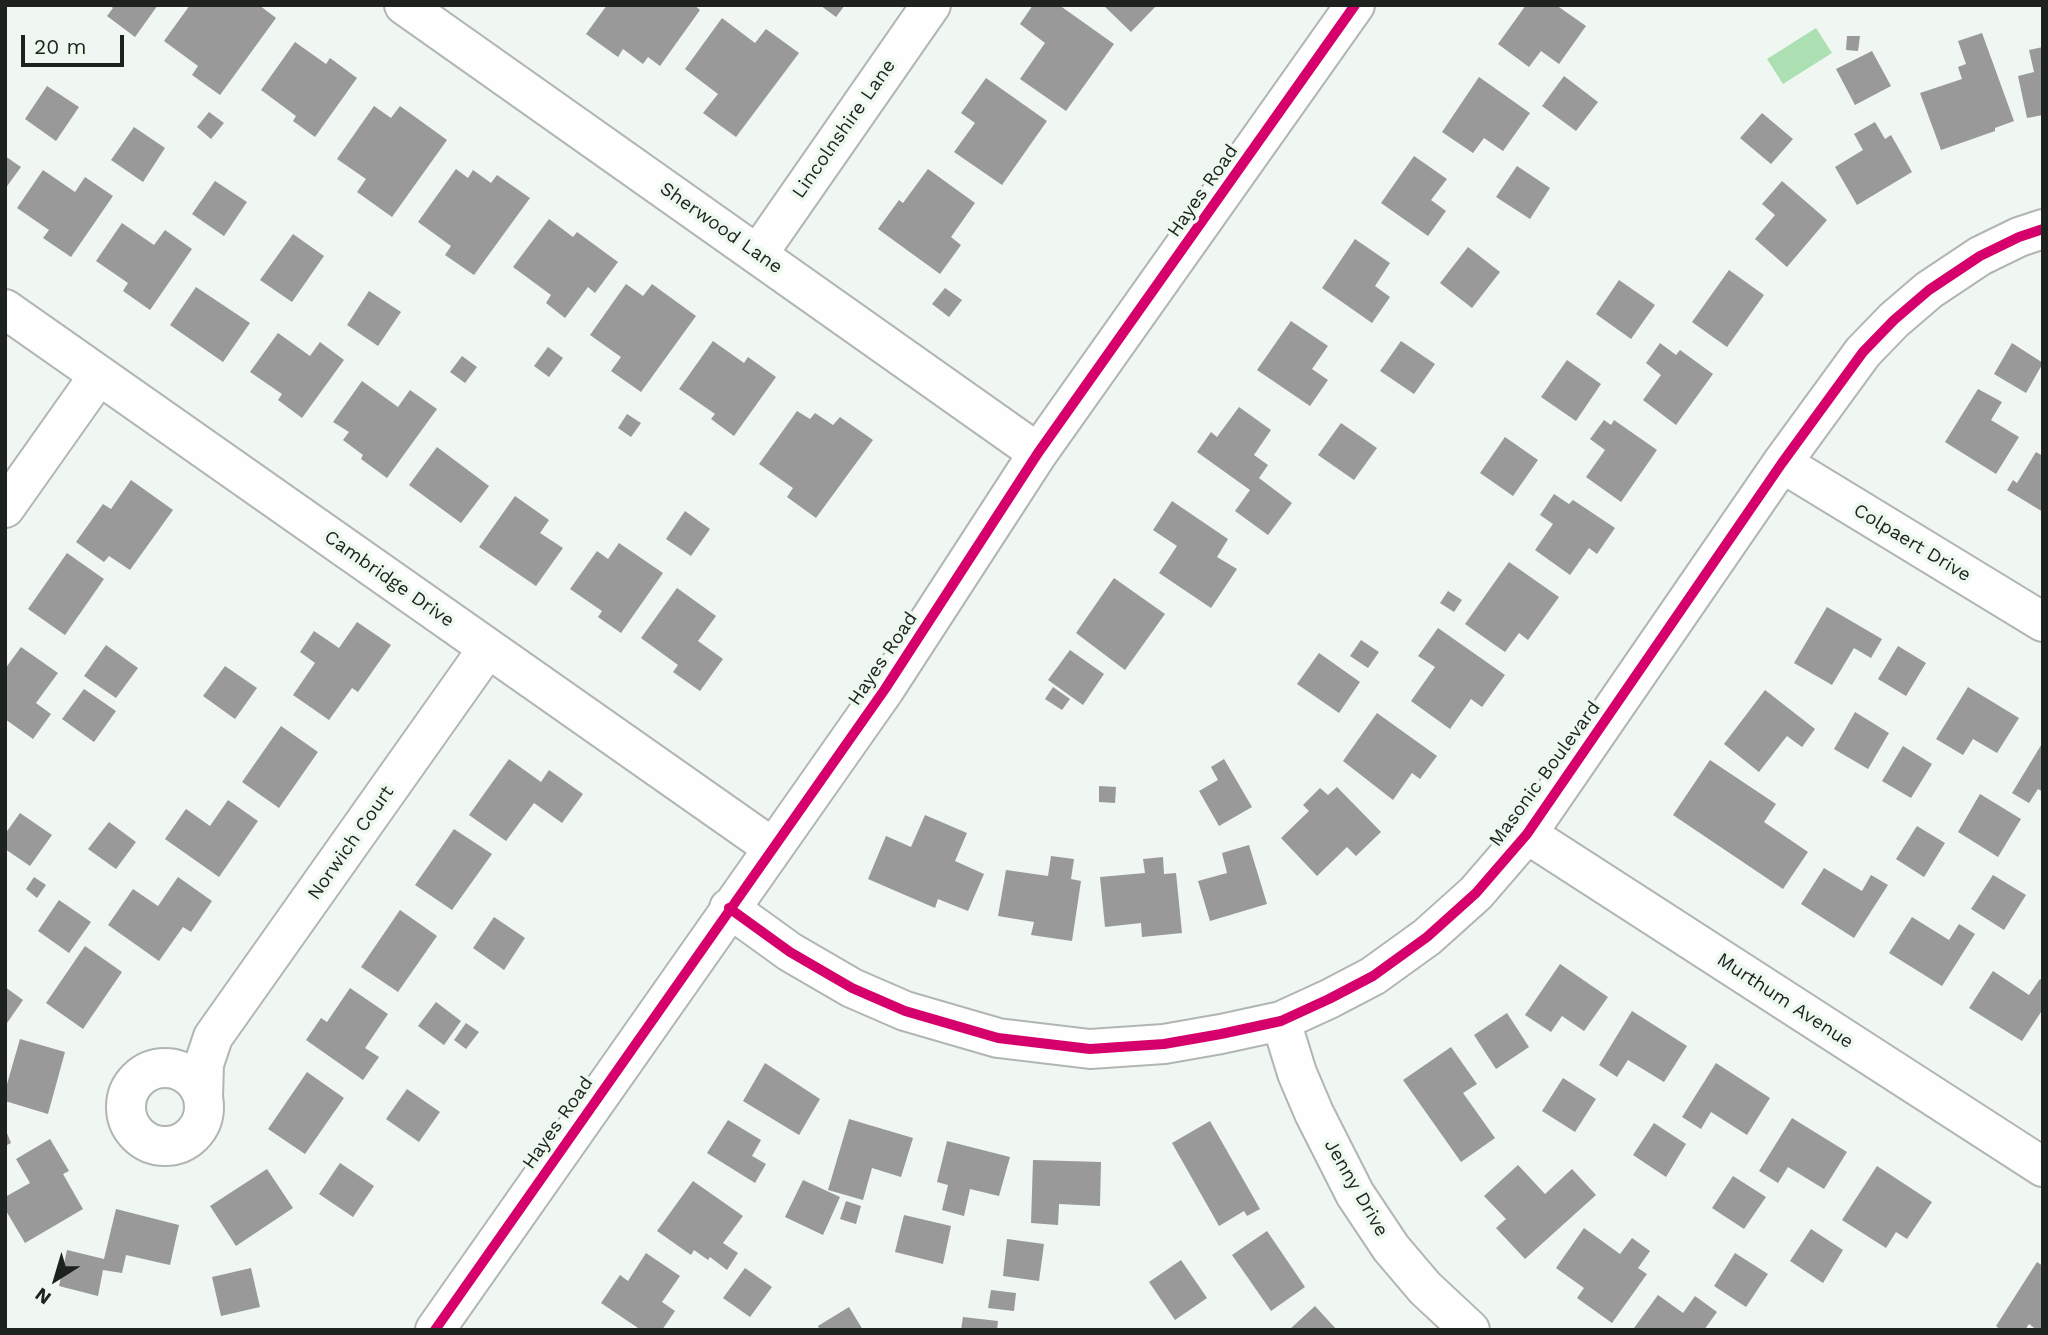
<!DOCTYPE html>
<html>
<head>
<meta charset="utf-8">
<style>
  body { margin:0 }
  #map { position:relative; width:2048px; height:1335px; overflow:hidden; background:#f0f6f1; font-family:"Work Sans",sans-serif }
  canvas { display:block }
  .frame { position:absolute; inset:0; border:7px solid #1e221e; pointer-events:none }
  .north { position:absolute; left:21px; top:1244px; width:70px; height:70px; -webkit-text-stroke:5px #edf9ef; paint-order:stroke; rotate:217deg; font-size:19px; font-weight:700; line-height:28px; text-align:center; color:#1e221e }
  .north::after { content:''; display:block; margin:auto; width:24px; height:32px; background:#1e221e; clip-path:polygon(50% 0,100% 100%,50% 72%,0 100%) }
  .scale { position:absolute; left:21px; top:35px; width:103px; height:32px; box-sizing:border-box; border:4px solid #1e221e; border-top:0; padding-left:9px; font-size:21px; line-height:24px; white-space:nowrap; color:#1e221e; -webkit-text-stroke:5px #edf9ef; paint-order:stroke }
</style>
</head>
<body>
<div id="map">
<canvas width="2048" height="1335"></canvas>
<div class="frame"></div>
<div class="north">N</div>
<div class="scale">20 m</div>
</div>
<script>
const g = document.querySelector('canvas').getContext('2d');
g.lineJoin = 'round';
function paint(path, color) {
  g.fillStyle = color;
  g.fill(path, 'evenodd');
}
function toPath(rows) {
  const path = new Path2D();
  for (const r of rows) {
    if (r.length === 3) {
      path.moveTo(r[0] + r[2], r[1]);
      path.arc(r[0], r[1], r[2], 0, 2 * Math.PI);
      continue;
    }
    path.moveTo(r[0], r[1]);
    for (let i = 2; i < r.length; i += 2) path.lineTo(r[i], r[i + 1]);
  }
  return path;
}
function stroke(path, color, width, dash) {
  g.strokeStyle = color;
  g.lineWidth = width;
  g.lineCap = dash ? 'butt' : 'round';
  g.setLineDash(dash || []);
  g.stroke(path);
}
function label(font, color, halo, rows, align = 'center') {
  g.font = font + ' "Work Sans",sans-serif';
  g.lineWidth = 7;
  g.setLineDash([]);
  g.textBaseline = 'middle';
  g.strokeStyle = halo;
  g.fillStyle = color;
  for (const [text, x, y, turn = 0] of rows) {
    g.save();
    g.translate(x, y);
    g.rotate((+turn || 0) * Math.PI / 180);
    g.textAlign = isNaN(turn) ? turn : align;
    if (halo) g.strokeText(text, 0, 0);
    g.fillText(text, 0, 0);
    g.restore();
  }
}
const water = toPath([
  [1816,28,1832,53,1783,84,1767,59]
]);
const building = toPath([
  [109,5,158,5,135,37,107,16,113,8],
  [190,5,259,5,276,18,220,95,192,75,198,66,164,41],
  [607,5,694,5,700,10,660,66,648,57,643,64,623,49,618,57,586,34],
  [820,5,845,5,836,17],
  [1033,5,1059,5,1114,44,1066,111,1020,79,1045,43,1020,24],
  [1103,5,1157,5,1131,32],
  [1526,5,1556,5,1586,26,1559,64,1541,51,1529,67,1498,44],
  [722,18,755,43,766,29,799,53,736,137,703,113,718,94,685,69],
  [1982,33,2014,121,1995,128,1995,131,1941,150,1920,93,1962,79,1958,67,1966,64,1958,41],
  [1847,36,1860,36,1858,51,1846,50],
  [295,42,326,64,330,58,357,78,315,137,293,121,296,116,261,90],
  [2043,47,2043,115,2027,118,2018,76,2034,72,2029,50],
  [1872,51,1891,86,1855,105,1836,69],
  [1564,76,1598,102,1576,131,1542,106],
  [1479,77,1530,113,1503,151,1484,138,1473,153,1442,132],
  [986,78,1047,121,1002,185,954,152,975,123,961,113],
  [47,86,79,107,56,141,25,119],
  [374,106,391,118,400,106,447,140,392,217,357,192,366,179,337,159],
  [209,112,224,123,211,139,197,127],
  [1762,113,1793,139,1771,164,1740,138],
  [1875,122,1885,139,1891,135,1912,172,1857,205,1835,167,1863,150,1854,134],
  [134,127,165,148,143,182,111,160],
  [5,156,21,167,5,189],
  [1414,156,1447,179,1431,200,1446,211,1428,236,1381,203],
  [1517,166,1550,188,1530,219,1496,197],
  [456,169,468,178,473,170,491,183,497,175,530,198,474,275,445,255,451,246,418,222],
  [928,169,975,203,951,237,961,245,940,274,878,229,899,200,903,203],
  [43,170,75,192,85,177,113,196,71,257,43,238,49,230,17,208],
  [215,181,247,202,224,236,192,214],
  [1782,181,1827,220,1787,267,1755,239,1775,215,1762,204],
  [549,219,573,237,577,232,618,262,595,293,588,287,565,318,546,303,551,295,513,267],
  [122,223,154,245,165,230,192,249,150,310,123,291,128,283,96,261],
  [293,234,324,256,292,302,260,280],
  [1355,239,1390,263,1375,286,1390,297,1372,323,1322,288],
  [1468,247,1500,272,1472,308,1440,283],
  [1729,270,1764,295,1727,347,1692,322],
  [1619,280,1655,305,1631,339,1596,314],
  [626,284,643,296,652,284,696,316,641,392,611,371,621,357,590,335],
  [196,287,250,323,223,362,170,325],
  [945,288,962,300,949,317,932,304],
  [369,291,401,312,378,346,347,325],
  [1291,321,1328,346,1312,369,1328,380,1310,406,1257,370],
  [278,333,310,356,320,342,344,360,302,418,278,400,282,394,250,372],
  [713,341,744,363,748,357,776,377,734,436,711,419,715,414,679,389],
  [1401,341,1435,364,1414,394,1380,371],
  [1660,343,1676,355,1680,350,1713,374,1676,425,1643,400,1661,375,1646,363],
  [2012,343,2043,363,2026,393,1994,374],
  [548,347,563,358,549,377,534,366],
  [462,356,477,367,465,383,450,372],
  [1567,360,1601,384,1576,421,1541,397],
  [362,381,398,407,410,390,437,409,387,478,361,459,363,455,343,440,349,432,333,422],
  [1978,389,2002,402,1991,420,2019,437,1996,474,1945,442],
  [1239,407,1271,430,1254,455,1268,465,1259,478,1292,503,1268,535,1235,511,1250,490,1197,452,1211,432,1217,437],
  [797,411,810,419,815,413,833,425,840,417,873,440,816,518,787,497,793,488,759,464],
  [627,414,641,423,631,437,618,428],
  [1604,420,1611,425,1614,420,1657,450,1621,502,1586,477,1605,450,1590,439],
  [1341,423,1377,448,1354,480,1318,455],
  [1505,437,1538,460,1513,496,1480,473],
  [437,447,489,486,461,523,409,485],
  [2036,452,2043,456,2043,512,2007,490,2013,480,2017,483],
  [131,480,173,510,130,570,109,556,104,562,76,542,103,504,111,509],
  [1554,494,1569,504,1573,500,1615,528,1597,554,1589,548,1570,575,1535,550,1553,524,1540,515],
  [515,496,549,520,540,533,563,548,536,586,479,547],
  [1172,501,1228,539,1217,557,1237,569,1211,608,1159,573,1177,546,1153,530],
  [685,511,710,529,691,556,666,539],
  [619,543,663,573,621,633,598,617,602,611,570,589,597,551,608,559],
  [67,553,104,579,65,635,28,609],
  [1509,562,1559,597,1528,640,1519,633,1505,652,1465,624],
  [1114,578,1165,614,1125,670,1076,633],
  [677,588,716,616,698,641,723,659,700,691,673,672,678,665,641,638],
  [1448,591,1462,600,1454,612,1440,603],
  [1827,607,1882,639,1871,658,1854,648,1832,685,1794,663],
  [357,622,391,645,358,692,352,688,329,720,293,695,315,663,300,652,314,631,339,648],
  [1438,628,1505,675,1482,707,1471,699,1450,729,1411,701,1435,667,1418,656],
  [1361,640,1379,652,1368,668,1350,656],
  [106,645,138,668,116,698,84,676],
  [1898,646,1926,663,1906,696,1878,679],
  [21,647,58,673,36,703,51,714,33,739,5,719,5,669],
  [1070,650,1104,674,1083,705,1048,680],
  [1319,653,1360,682,1339,713,1297,684],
  [225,666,257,688,235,719,203,696],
  [1053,687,1070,699,1062,710,1045,699],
  [1968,687,2019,718,1997,753,1973,739,1963,755,1936,739],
  [84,689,116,711,94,742,62,719],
  [1765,690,1815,729,1802,747,1787,736,1759,772,1724,744],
  [1855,712,1889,733,1868,769,1834,749],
  [1377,713,1437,756,1420,779,1412,773,1393,800,1343,761],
  [281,726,318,752,279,808,242,782],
  [2043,742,2043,792,2038,789,2029,803,2012,793],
  [1903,746,1932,764,1911,798,1882,781],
  [509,759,541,782,549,770,583,794,562,823,534,803,506,841,469,815],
  [1224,759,1252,807,1219,826,1199,791,1218,780,1211,767],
  [1710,760,1776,804,1764,822,1808,852,1783,889,1673,815],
  [1099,786,1116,787,1115,803,1099,802],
  [1337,787,1381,832,1356,856,1347,847,1317,876,1281,838,1309,811,1303,805,1320,788,1328,795],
  [1980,794,2021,819,1998,857,1958,832],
  [228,800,258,821,219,877,165,839,186,809,210,826],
  [20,813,52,835,30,866,5,849,5,834],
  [925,815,967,833,955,861,984,874,968,911,938,899,935,908,868,879,886,836,911,847],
  [109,822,136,842,116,869,88,849],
  [1917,826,1945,843,1924,877,1896,859],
  [454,829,492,854,452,910,415,885],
  [1249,845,1267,904,1210,921,1198,881,1227,873,1222,853],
  [1051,856,1074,859,1071,879,1081,881,1072,941,1031,935,1034,922,998,916,1006,870,1048,876],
  [1163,857,1164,874,1176,873,1182,933,1142,937,1141,923,1105,927,1100,877,1145,873,1143,859],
  [1824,868,1862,891,1871,875,1888,885,1854,938,1801,904],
  [1993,875,2026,895,2004,930,1971,909],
  [34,877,46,885,37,898,26,889],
  [178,877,212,901,191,932,183,927,159,961,108,925,133,889,158,906],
  [59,900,91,922,69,953,38,931],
  [400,910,437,936,398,992,361,967],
  [494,917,525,938,504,970,473,948],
  [1912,917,1949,940,1959,924,1975,934,1942,986,1889,953],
  [85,946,122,972,83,1029,46,1003],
  [1560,964,1608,997,1584,1031,1562,1016,1551,1032,1525,1015],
  [1993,971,2029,995,2040,979,2043,981,2043,1009,2022,1041,1969,1008],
  [5,987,23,1000,5,1026],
  [350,988,388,1014,365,1048,379,1057,363,1080,306,1040,321,1018,327,1022],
  [436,1002,461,1021,444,1045,418,1026],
  [1632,1011,1687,1046,1664,1082,1628,1060,1617,1077,1599,1065],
  [1507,1013,1529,1047,1496,1069,1474,1035],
  [466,1023,479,1032,466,1049,454,1040],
  [20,1039,65,1052,48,1114,5,1101,5,1091],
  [1451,1047,1477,1084,1463,1093,1495,1138,1461,1162,1403,1080],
  [765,1063,820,1099,799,1135,743,1101],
  [1716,1063,1770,1098,1747,1135,1711,1112,1701,1129,1682,1117],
  [307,1072,344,1098,305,1154,268,1129],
  [1563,1078,1596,1099,1575,1132,1542,1111],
  [407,1089,440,1112,419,1142,386,1119],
  [1792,1118,1847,1152,1824,1189,1788,1167,1778,1183,1759,1171],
  [849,1119,913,1138,901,1177,872,1168,863,1200,828,1190],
  [728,1120,761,1140,752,1156,766,1164,755,1183,707,1153],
  [1210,1121,1260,1209,1247,1216,1244,1211,1219,1226,1172,1143],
  [1654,1123,1686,1144,1666,1177,1633,1155],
  [5,1128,11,1143,5,1146],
  [50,1139,69,1171,63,1174,83,1209,25,1243,5,1209,5,1197,30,1183,16,1159],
  [947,1141,1010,1157,999,1196,970,1189,964,1216,942,1210,948,1185,937,1182],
  [1033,1160,1101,1162,1100,1206,1059,1204,1058,1225,1031,1223],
  [340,1163,374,1186,353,1217,319,1194],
  [1518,1165,1545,1194,1572,1169,1596,1195,1525,1259,1496,1228,1506,1219,1484,1196],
  [1877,1166,1932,1202,1907,1239,1896,1232,1886,1248,1842,1220],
  [267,1169,293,1208,236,1246,210,1206],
  [1733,1176,1766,1197,1744,1229,1712,1208],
  [803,1180,840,1197,823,1235,785,1217],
  [693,1181,743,1216,723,1243,738,1253,727,1270,710,1257,708,1260,694,1250,691,1255,657,1231],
  [846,1201,861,1206,856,1224,840,1219],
  [116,1209,179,1225,170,1265,126,1255,122,1273,103,1270,98,1296,59,1286,67,1250,104,1259],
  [904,1215,951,1226,943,1264,895,1252],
  [1584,1228,1620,1254,1632,1238,1650,1251,1638,1268,1647,1274,1612,1323,1577,1298,1584,1288,1556,1268],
  [1811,1229,1843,1250,1823,1283,1790,1261],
  [1267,1231,1305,1287,1271,1311,1232,1255],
  [1007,1239,1044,1244,1039,1281,1003,1276],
  [646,1253,680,1276,662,1302,675,1311,662,1330,641,1330,601,1303,620,1275,628,1281],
  [1735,1253,1768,1274,1746,1307,1714,1286],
  [1181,1260,1207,1298,1175,1320,1149,1282],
  [2037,1262,2043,1266,2043,1330,2037,1330,2029,1324,2025,1330,2001,1330,1996,1326],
  [251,1268,260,1307,221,1316,212,1277],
  [745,1268,772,1287,750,1317,723,1298],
  [991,1290,1016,1293,1014,1311,988,1308],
  [1658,1295,1683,1313,1695,1296,1717,1312,1704,1330,1636,1330,1634,1328],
  [1315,1306,1337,1330,1289,1330],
  [849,1307,863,1330,820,1330,818,1326],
  [963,1317,998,1321,997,1330,961,1330]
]);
const minor = toPath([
  [404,5,1038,453],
  [758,254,931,5],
  [5,309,773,848],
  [1782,463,2043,622],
  [5,508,99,375],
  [1527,834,2043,1167],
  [729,908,790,952,852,988,905,1011,998,1038,1090,1049,1164,1044,1221,1034,1281,1021,1329,999,1373,976,1427,937,1476,893,1527,834,1782,463,1863,352,1894,320,1929,290,1980,256,2019,237,2043,229],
  [1281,1021,1297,1073,1314,1113,1355,1194,1391,1248,1425,1288,1470,1330],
  [165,1107,39],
  [203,1097,204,1064,213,1037,488,648],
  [435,1330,885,689,1038,453,1355,5]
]);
const cycleway = toPath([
  [729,908,790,952,852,988,905,1011,998,1038,1090,1049,1164,1044,1221,1034,1281,1021,1329,999,1373,976,1427,937,1476,893,1527,834,1782,463,1863,352,1894,320,1929,290,1980,256,2019,237,2043,229],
  [435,1330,885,689,1038,453,1355,5]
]);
const streetNames = [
  ["Lincolnshire Lane",844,129,-55],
  ["Hayes Road",1203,191,-55],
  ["Sherwood Lane",721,228,35],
  ["Colpaert Drive",1912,543,31],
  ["Cambridge Drive",389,579,35],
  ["Hayes Road",883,659,-56],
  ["Masonic Boulevard",1545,774,-54],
  ["Norwich Court",351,843,-55],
  ["Murthum Avenue",1785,1001,33],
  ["Hayes Road",558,1123,-55],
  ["Jenny Drive",1356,1188,60]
];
paint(water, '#ace0b3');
paint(building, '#989998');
stroke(minor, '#b1b6b2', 42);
stroke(minor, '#fdfefd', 38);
stroke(cycleway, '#d6006c', 10);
label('19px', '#1e221e', '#edf9ef', streetNames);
</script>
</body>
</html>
